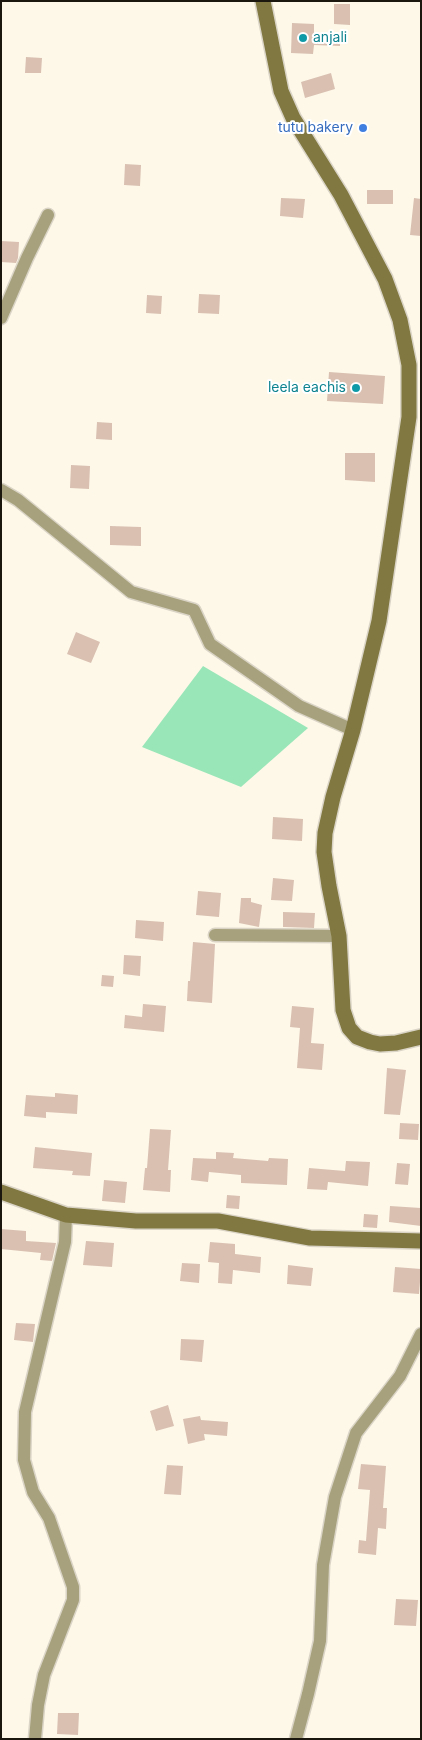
<!DOCTYPE html>
<html>
<head>
<meta charset="utf-8">
<style>
  body { margin:0 }
  #map { position:relative; width:422px; height:1740px; overflow:hidden; background:#fef8e9; font-family:Inter,sans-serif }
  canvas { display:block }
  .frame { position:absolute; inset:0; border:2px solid #1b170e; pointer-events:none }
</style>
</head>
<body>
<div id="map">
<canvas width="422" height="1740"></canvas>
<div class="frame"></div>
</div>
<script>
const g = document.querySelector('canvas').getContext('2d');
g.lineJoin = 'round';
function paint(path, color) {
  g.fillStyle = color;
  g.fill(path, 'evenodd');
}
function toPath(rows) {
  const path = new Path2D();
  for (const r of rows) {
    path.moveTo(r[0], r[1]);
    for (let i = 2; i < r.length; i += 2) path.lineTo(r[i], r[i + 1]);
  }
  return path;
}
function stroke(path, color, width, dash) {
  g.strokeStyle = color;
  g.lineWidth = width;
  g.lineCap = dash ? 'butt' : 'round';
  g.setLineDash(dash || []);
  g.stroke(path);
}
function label(font, color, halo, rows, align = 'center') {
  g.font = font + ' Inter,sans-serif';
  g.lineWidth = 4;
  g.setLineDash([]);
  g.textBaseline = 'middle';
  g.strokeStyle = halo;
  g.fillStyle = color;
  for (const [text, x, y, turn = 0] of rows) {
    g.save();
    g.translate(x, y);
    g.rotate((+turn || 0) * Math.PI / 180);
    g.textAlign = isNaN(turn) ? turn : align;
    if (halo) g.strokeText(text, 0, 0);
    g.fillText(text, 0, 0);
    g.restore();
  }
}
const green = toPath([
  [203,666,308,728,241,787,142,747]
]);
const building = toPath([
  [334,4,350,4,350,25,334,24],
  [292,23,314,24,314,33,340,34,340,46,314,45,313,54,291,53],
  [26,57,42,58,41,73,25,73],
  [331,73,335,89,305,98,301,82],
  [125,164,141,165,140,186,124,185],
  [367,190,393,190,393,204,367,204],
  [281,198,305,199,303,218,280,216],
  [414,198,421,199,421,236,410,235],
  [1,241,19,242,18,258,16,263,1,262],
  [199,294,220,295,219,314,198,313],
  [147,295,162,296,161,314,146,313],
  [329,372,385,376,383,404,327,401],
  [97,422,112,423,112,440,96,439],
  [345,453,375,453,375,482,345,480],
  [71,465,90,466,89,489,70,488],
  [110,526,141,527,141,546,110,545],
  [76,632,100,642,91,663,67,654],
  [273,817,303,819,302,841,272,839],
  [273,878,294,880,292,901,271,900],
  [198,891,221,893,219,917,196,915],
  [241,898,251,898,251,902,262,905,259,927,239,923],
  [283,912,315,913,314,928,283,927],
  [136,920,164,922,163,941,135,938],
  [193,942,215,944,212,1003,187,1001,188,981,190,981],
  [124,955,141,956,140,976,123,974],
  [102,975,114,976,113,987,101,986],
  [143,1004,166,1006,164,1032,124,1028,125,1015,142,1017],
  [292,1006,314,1008,311,1043,324,1044,322,1070,297,1068,300,1028,290,1027],
  [387,1068,406,1070,400,1115,384,1114],
  [55,1093,78,1095,77,1114,46,1112,46,1118,24,1116,26,1095,55,1097],
  [400,1123,419,1124,418,1140,399,1139],
  [150,1129,171,1130,168,1170,171,1170,170,1192,143,1190,145,1168,147,1168],
  [35,1147,92,1153,90,1176,72,1175,73,1171,33,1168],
  [216,1152,234,1153,233,1158,268,1161,269,1158,288,1159,287,1185,241,1183,241,1175,209,1172,208,1182,191,1180,193,1158,216,1159],
  [346,1161,370,1162,368,1186,328,1182,327,1190,307,1189,309,1168,345,1171],
  [397,1163,410,1164,408,1185,395,1184],
  [104,1180,127,1182,125,1203,102,1201],
  [227,1195,240,1196,239,1209,226,1208],
  [390,1206,421,1208,421,1226,389,1222],
  [364,1214,378,1215,377,1228,363,1227],
  [1,1229,26,1231,26,1241,56,1243,52,1261,40,1260,41,1253,1,1249],
  [86,1241,114,1243,112,1267,83,1265],
  [210,1242,235,1244,235,1254,261,1257,260,1273,233,1270,232,1284,218,1283,219,1263,208,1262],
  [182,1263,200,1264,199,1283,180,1281],
  [288,1265,313,1268,311,1286,287,1284],
  [395,1267,421,1269,419,1294,393,1292],
  [16,1323,35,1324,33,1342,14,1340],
  [181,1339,204,1340,202,1362,180,1360],
  [168,1405,174,1426,156,1431,150,1411],
  [200,1416,201,1420,228,1422,227,1436,204,1434,205,1440,188,1444,183,1419],
  [361,1464,386,1466,383,1508,387,1508,386,1529,378,1528,376,1555,358,1553,359,1540,366,1541,370,1490,358,1489],
  [167,1465,183,1466,181,1495,164,1494],
  [396,1599,418,1600,416,1626,394,1625],
  [58,1713,79,1713,78,1735,57,1734]
]);
const street = toPath([
  [1,318,27,258,48,215],
  [1,490,18,500,131,592,194,610,210,644,299,706,353,730],
  [215,935,339,936],
  [35,1739,38,1705,44,1675,73,1600,73,1587,49,1518,33,1492,24,1460,25,1412,65,1242,66,1215],
  [296,1739,308,1694,320,1641,323,1565,335,1497,356,1433,400,1376,421,1334]
]);
const secondary = toPath([
  [263,1,281,91,293,118,341,195,385,279,400,320,409,365,409,417,379,621,353,730,333,797,325,833,324,852,329,886,339,936,343,1010,349,1028,357,1037,370,1042,380,1044,396,1043,421,1037],
  [1,1192,66,1215,136,1221,218,1221,310,1238,421,1241]
]);
const markers = [
  [303,38,5,"#0f9aa8"],
  [363,128,5,"#3f7fe0"],
  [356,388,5,"#0f9aa8"]
];
const cultureNames = [
  ["anjali",313,38],
  ["leela eachis",346,388,"right"]
];
const shopNames = [
  ["tutu bakery",353,128]
];
paint(green, '#99e6b8');
paint(building, '#d9c0b1');
stroke(street, '#dad4c6', 15);
stroke(secondary, '#dad4c6', 18);
stroke(street, '#a7a27d', 12);
stroke(secondary, '#807840', 15);
for (const [x, y, r, color] of markers) {
  const dot = new Path2D();
  dot.arc(x, y, r, 0, 2 * Math.PI);
  g.fillStyle = color;
  g.fill(dot);
  stroke(dot, '#fff', 2);
}
label('14px', '#0d838f', '#fff', cultureNames, 'left');
label('14px', '#366cbe', '#fff', shopNames, 'right');
</script>
</body>
</html>
